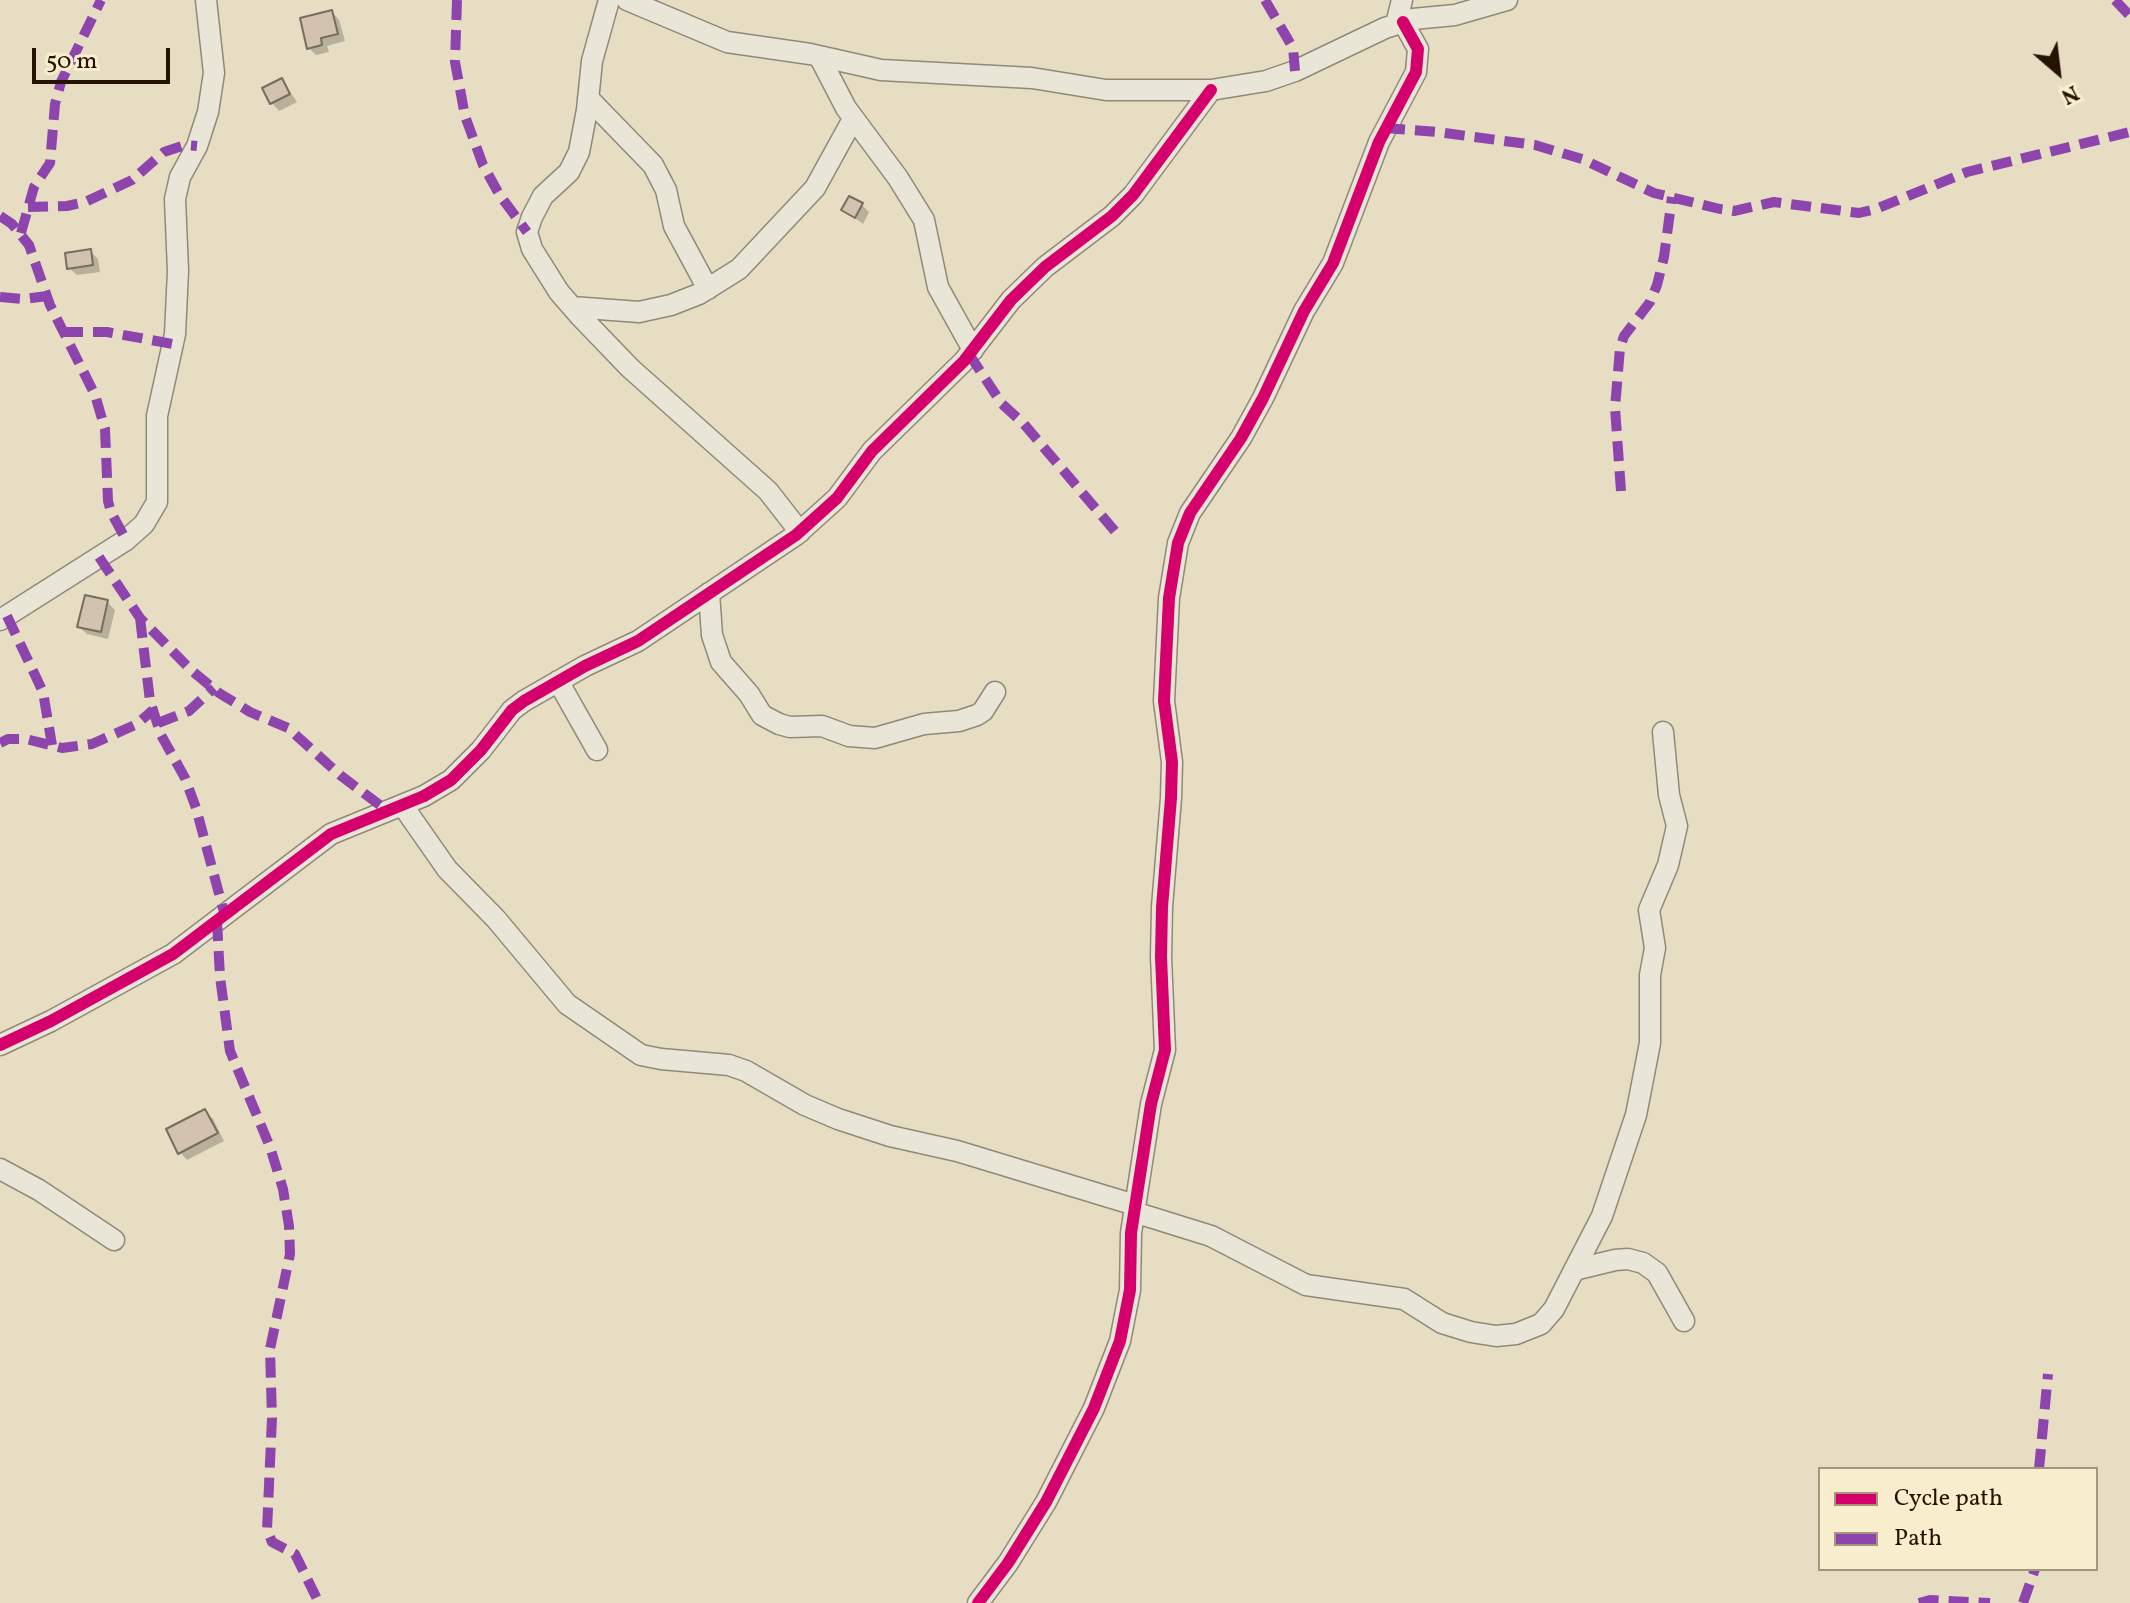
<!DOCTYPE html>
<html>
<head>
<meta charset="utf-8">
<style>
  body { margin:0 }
  #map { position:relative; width:2130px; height:1603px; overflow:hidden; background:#e6ddc2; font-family:Vollkorn,serif }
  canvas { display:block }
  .legend { position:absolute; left:1818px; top:1467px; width:280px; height:104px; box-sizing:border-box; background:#f8eece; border:2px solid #a3967c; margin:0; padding:10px 14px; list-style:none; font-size:24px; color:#241300 }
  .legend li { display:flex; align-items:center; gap:16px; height:40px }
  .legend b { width:40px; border:2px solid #a3967c }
  .north { position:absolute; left:2018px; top:32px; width:80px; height:80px; -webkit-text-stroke:6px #f8eece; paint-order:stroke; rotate:152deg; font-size:22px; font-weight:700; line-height:32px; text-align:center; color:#241300 }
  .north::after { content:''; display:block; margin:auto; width:28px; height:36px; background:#241300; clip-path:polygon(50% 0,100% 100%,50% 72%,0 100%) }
  .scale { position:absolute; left:32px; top:48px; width:138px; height:36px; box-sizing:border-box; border:4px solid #241300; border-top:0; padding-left:10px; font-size:24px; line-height:28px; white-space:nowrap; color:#241300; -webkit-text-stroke:6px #f8eece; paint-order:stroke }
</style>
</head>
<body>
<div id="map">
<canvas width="2130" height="1603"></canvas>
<ul class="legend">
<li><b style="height:10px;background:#d6006c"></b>Cycle path</li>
<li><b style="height:10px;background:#8e44ad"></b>Path</li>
</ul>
<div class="north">N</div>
<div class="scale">50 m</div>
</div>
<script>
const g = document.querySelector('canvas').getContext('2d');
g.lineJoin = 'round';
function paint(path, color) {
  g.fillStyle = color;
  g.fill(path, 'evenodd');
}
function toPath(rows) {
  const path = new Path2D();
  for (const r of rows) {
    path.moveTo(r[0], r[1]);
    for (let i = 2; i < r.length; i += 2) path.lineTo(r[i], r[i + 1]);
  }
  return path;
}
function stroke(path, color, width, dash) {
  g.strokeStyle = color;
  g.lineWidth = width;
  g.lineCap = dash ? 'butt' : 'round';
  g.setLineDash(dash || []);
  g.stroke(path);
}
const shadow = toPath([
  [332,12,339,20,345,41,327,46,329,52,316,55,309,48],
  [282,80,297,102,279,111,272,103],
  [862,205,869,212,863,224,844,210],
  [90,251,98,259,100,272,77,275,69,268],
  [107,602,115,610,108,639,87,634,79,627],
  [205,1112,213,1119,224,1141,187,1160,180,1152]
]);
const building = toPath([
  [332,10,338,34,321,38,322,45,307,49,300,18,332,10],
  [282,78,290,94,270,104,262,88,282,78],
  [849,196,863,203,855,218,841,210,849,196],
  [91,249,93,265,67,269,65,253,91,249],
  [85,595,108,600,101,632,77,627,85,595],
  [205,1109,218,1133,178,1154,166,1129,205,1109]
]);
const minor = toPath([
  [609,0,592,61,587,110,579,152,569,172,543,196,532,217,527,232,532,249,559,292,579,315,630,368,768,491,800,532],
  [627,0,727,42,810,54,881,70,1032,78,1106,90,1211,90,1266,81,1295,71,1385,28,1413,19,1455,15,1507,0],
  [1396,24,1402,0],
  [819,56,846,108,898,178,924,220,938,287,973,350],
  [588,98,653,165,666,190,674,226,708,289],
  [572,307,639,312,671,305,699,294,739,269,815,188,853,119],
  [709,593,712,635,721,662,749,694,762,715,779,724,790,727,822,726,849,736,875,738,924,724,959,721,977,715,983,711,995,692],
  [0,620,126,540,144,524,157,502,157,416,175,334,178,271,175,199,180,177,197,146,208,112,214,73,206,0],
  [558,681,597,750],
  [403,806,447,869,496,919,567,1004,641,1055,661,1059,729,1065,746,1071,805,1105,838,1119,890,1136,957,1151,1135,1205],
  [0,1045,51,1021,173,954,331,834,424,796,451,780,481,750,512,710,524,701,585,666,638,641,796,535,837,498,872,451,964,361,1011,300,1045,267,1112,216,1133,195,1211,90],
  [0,1169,39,1190,114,1240],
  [1134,1212,1211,1236,1306,1285,1404,1299,1442,1323,1471,1332,1496,1336,1516,1334,1541,1324,1554,1309,1602,1216,1636,1115,1650,1043,1650,975,1655,948,1649,910,1668,865,1677,826,1669,795,1663,732],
  [1574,1270,1615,1260,1628,1259,1643,1263,1657,1273,1684,1321],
  [978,1603,1008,1563,1046,1502,1094,1408,1120,1341,1130,1290,1131,1233,1151,1104,1165,1050,1161,957,1162,907,1171,798,1172,762,1164,701,1169,598,1178,543,1190,513,1241,438,1263,398,1304,311,1333,263,1379,142,1416,72,1418,49,1403,22]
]);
const quiet = toPath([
  [457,0,455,62,465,116,483,165,499,194,527,232],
  [1265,0,1293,48,1295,71],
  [2115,0,2130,16],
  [1385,128,1437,132,1535,145,1582,159,1654,193,1720,209,1734,211,1774,202,1859,213,1876,209,1967,172,2130,132],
  [28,207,67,206,85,202,132,180,164,152,185,145,197,146],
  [0,216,12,224,29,245,50,305,95,395,105,429,108,501,111,512,126,540],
  [21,233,34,187,50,163,55,104,61,82,101,0],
  [0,297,24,299,47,296],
  [63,332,107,332,173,344],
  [969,354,1002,404,1023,423,1119,536],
  [1621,491,1615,408,1620,348,1624,336,1650,302,1657,285,1664,257,1672,197],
  [99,557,140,618,191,670,219,693,250,712,288,728,340,775,389,812],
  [7,616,43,692,52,745],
  [140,618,150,701,161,735,185,778,196,808,225,916],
  [158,723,189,711,214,688],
  [0,743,8,739,26,739,62,748,92,744,137,724,153,710],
  [217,921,220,977,230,1051,270,1147,283,1189,289,1226,290,1254,270,1349,272,1418,267,1530,272,1542,295,1554,319,1603],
  [2039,1469,2048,1374],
  [1919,1603,1930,1600,1990,1603],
  [2023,1603,2035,1569]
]);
const cycleway = toPath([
  [0,1045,51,1021,173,954,331,834,424,796,451,780,481,750,512,710,524,701,585,666,638,641,796,535,837,498,872,451,964,361,1011,300,1045,267,1112,216,1133,195,1211,90],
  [978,1603,1008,1563,1046,1502,1094,1408,1120,1341,1130,1290,1131,1233,1151,1104,1165,1050,1161,957,1162,907,1171,798,1172,762,1164,701,1169,598,1178,543,1190,513,1241,438,1263,398,1304,311,1333,263,1379,142,1416,72,1418,49,1403,22]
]);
paint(shadow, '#0003');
paint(building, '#d4c2b0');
stroke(building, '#756d5e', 2);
stroke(minor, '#908978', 23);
stroke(minor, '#e9e6d8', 20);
stroke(quiet, '#8e44ad', 10, [20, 10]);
stroke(cycleway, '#d6006c', 12);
</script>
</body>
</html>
